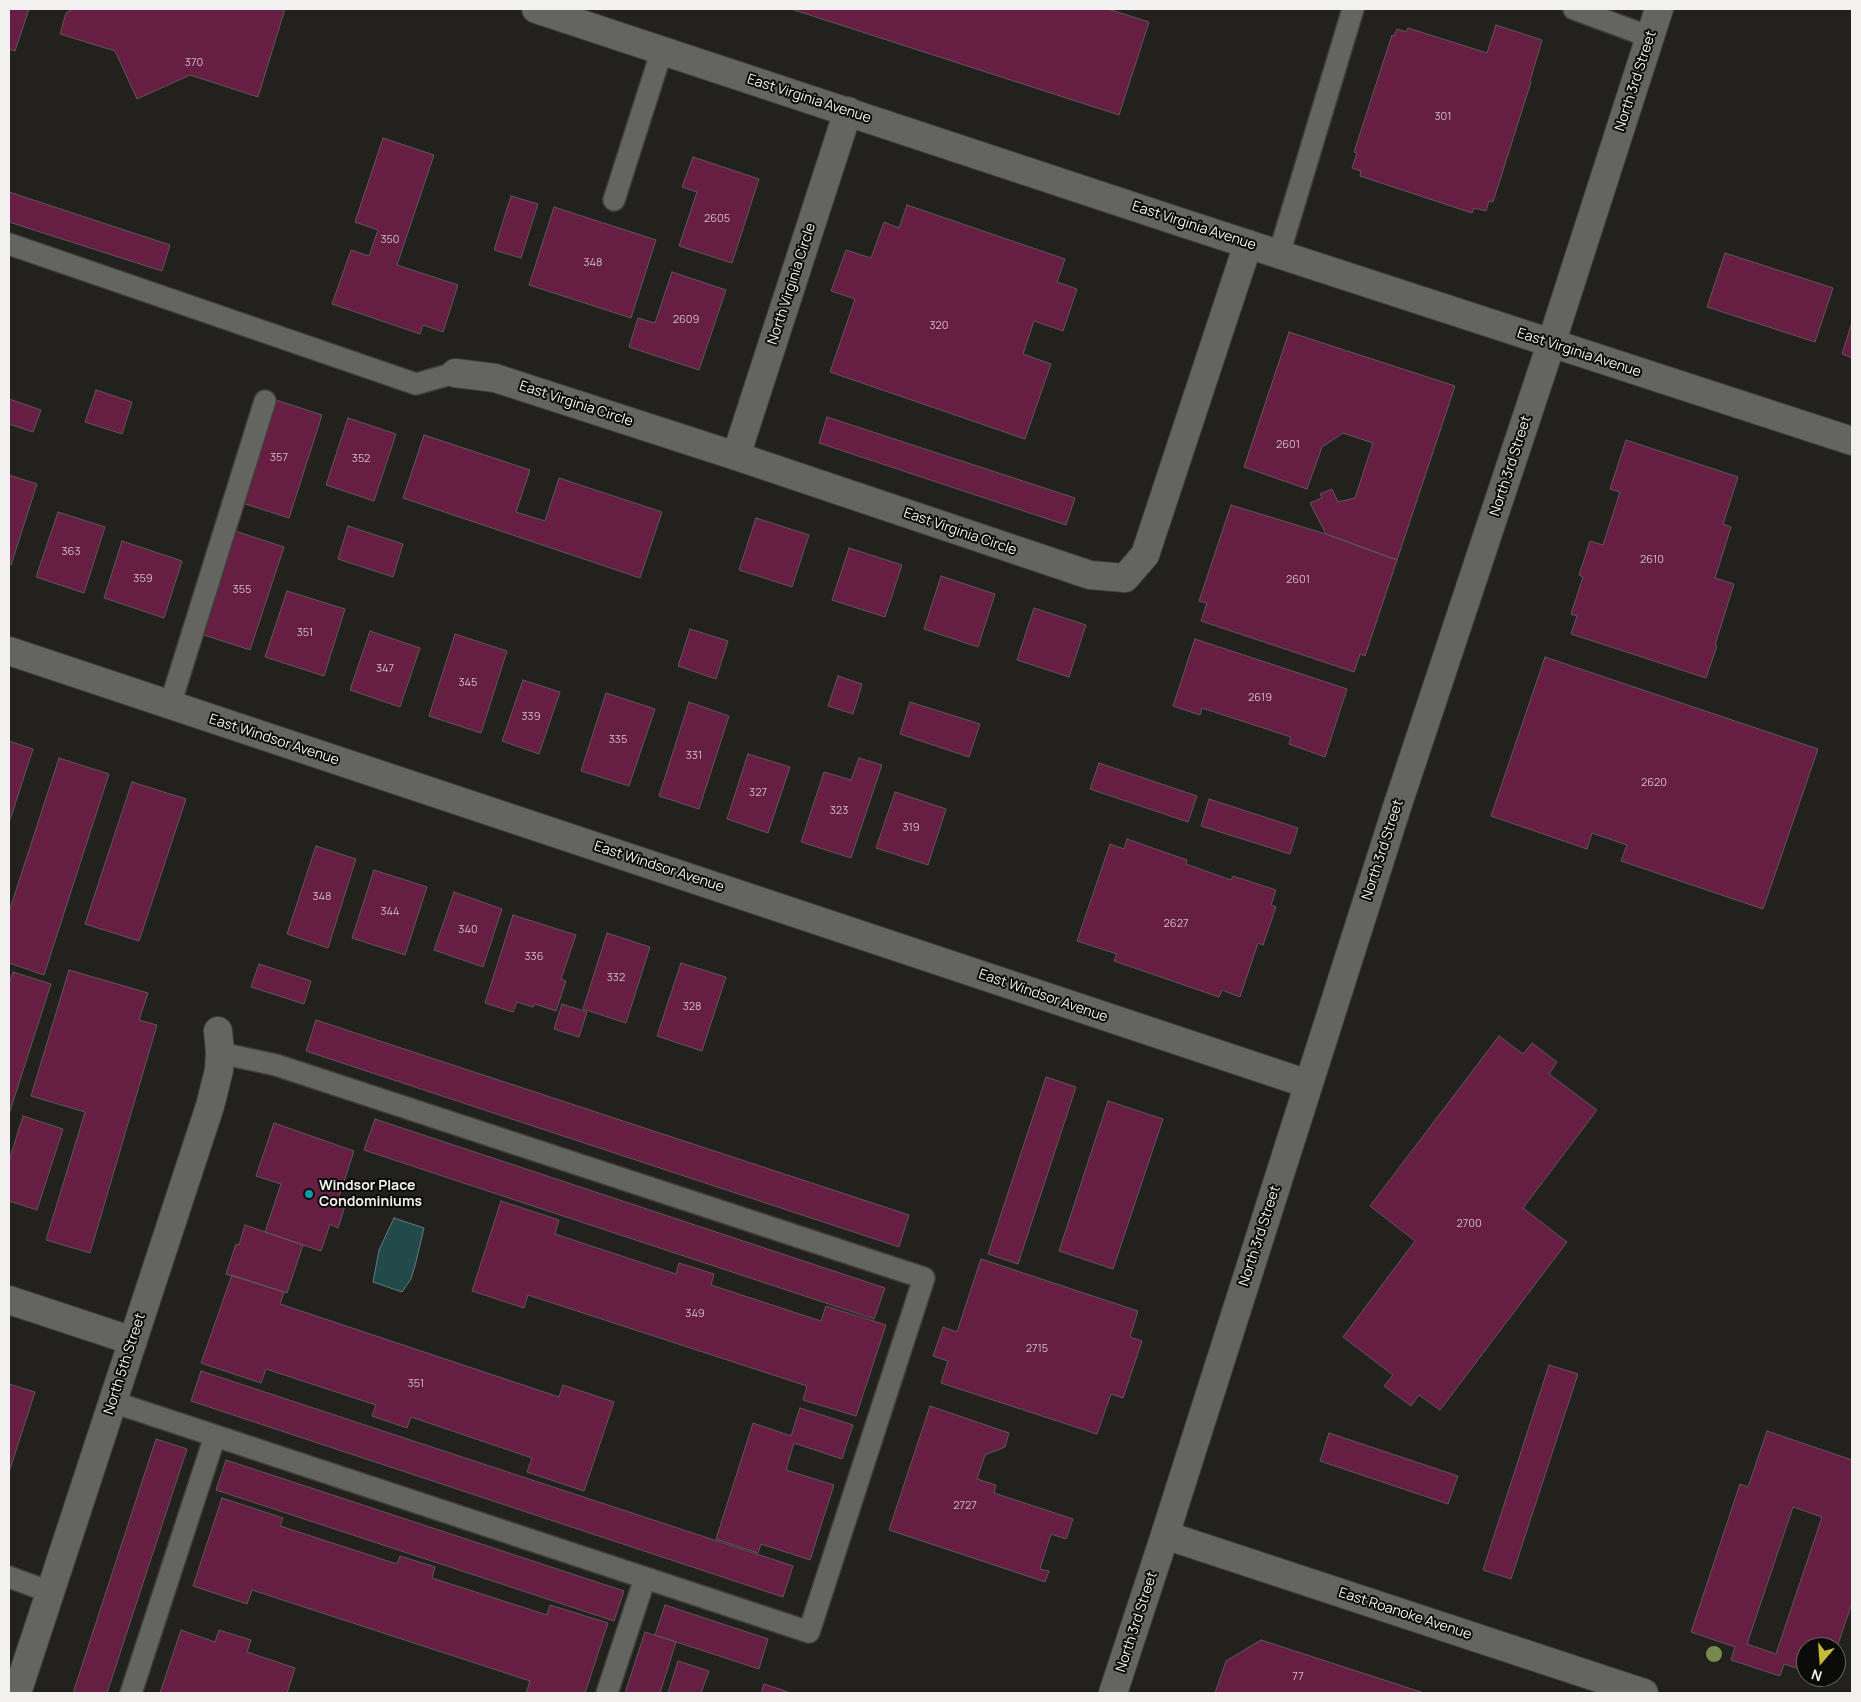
<!DOCTYPE html>
<html>
<head>
<meta charset="utf-8">
<style>
  body { margin:0 }
  #map { position:relative; width:1861px; height:1702px; overflow:hidden; background:#22211e; font-family:Manrope,sans-serif }
  canvas { display:block }
  .frame { position:absolute; inset:0; border:10px solid #f2f1ef; pointer-events:none }
  .north { position:absolute; left:1796px; top:1637px; width:50px; height:50px; box-sizing:border-box; background:#0b0b09; border:1px solid #676765; border-radius:50%; rotate:198deg; font-size:14px; font-weight:700; line-height:20px; text-align:center; color:#f2f1ef }
  .north::after { content:''; display:block; margin:auto; width:18px; height:22px; background:#c9ba3a; clip-path:polygon(50% 0,100% 100%,50% 72%,0 100%) }
</style>
</head>
<body>
<div id="map">
<canvas width="1861" height="1702"></canvas>
<div class="frame"></div>
<div class="north">N</div>
</div>
<script>
const g = document.querySelector('canvas').getContext('2d');
g.lineJoin = 'round';
function paint(path, color) {
  g.fillStyle = color;
  g.fill(path, 'evenodd');
}
function toPath(rows) {
  const path = new Path2D();
  for (const r of rows) {
    path.moveTo(r[0], r[1]);
    for (let i = 2; i < r.length; i += 2) path.lineTo(r[i], r[i + 1]);
  }
  return path;
}
function stroke(path, color, width, dash) {
  g.strokeStyle = color;
  g.lineWidth = width;
  g.lineCap = dash ? 'butt' : 'round';
  g.setLineDash(dash || []);
  g.stroke(path);
}
function label(font, color, halo, rows, align = 'center') {
  g.font = font + ' Manrope,sans-serif';
  g.lineWidth = 4;
  g.setLineDash([]);
  g.textBaseline = 'middle';
  g.strokeStyle = halo;
  g.fillStyle = color;
  for (const [text, x, y, turn = 0] of rows) {
    g.save();
    g.translate(x, y);
    g.rotate((+turn || 0) * Math.PI / 180);
    g.textAlign = isNaN(turn) ? turn : align;
    if (halo) g.strokeText(text, 0, 0);
    g.fillText(text, 0, 0);
    g.restore();
  }
}
const water = toPath([
  [394,1218,424,1228,416,1262,411,1279,402,1292,373,1282,379,1250,394,1218]
]);
const building = toPath([
  [9,9,29,9,15,51,9,49,9,9],
  [73,9,285,9,258,97,190,75,137,99,115,51,60,34,66,13,73,9],
  [791,9,1108,9,1149,22,1119,115,791,9],
  [1496,25,1542,40,1530,81,1531,82,1493,202,1489,201,1486,211,1474,208,1472,213,1360,176,1361,171,1352,168,1357,153,1354,152,1392,35,1394,36,1397,29,1406,32,1408,28,1487,53,1496,25],
  [383,138,434,155,397,265,458,285,443,332,423,325,420,334,332,304,351,250,369,256,378,230,355,222,383,138],
  [693,157,759,179,732,263,679,246,697,192,682,187,693,157],
  [9,192,170,245,162,271,9,222,9,192],
  [511,196,538,204,521,258,494,250,511,196],
  [907,205,1065,259,1057,282,1077,289,1063,331,1034,321,1023,354,1051,364,1025,439,830,372,855,299,831,291,846,250,871,258,884,222,899,228,907,205],
  [554,207,656,240,631,318,529,285,554,207],
  [1725,253,1833,288,1815,342,1707,307,1725,253],
  [672,272,726,290,699,370,629,347,638,318,655,323,672,272],
  [1852,322,1852,358,1842,354,1852,322],
  [1289,332,1455,386,1397,560,1326,534,1310,503,1322,498,1320,494,1332,489,1338,502,1355,498,1373,443,1343,433,1322,447,1307,489,1244,467,1289,332],
  [96,390,132,402,122,434,85,422,96,390],
  [270,398,322,415,289,518,236,501,270,398],
  [9,399,41,410,33,432,9,424,9,399],
  [827,417,1075,498,1066,525,819,443,827,417],
  [348,418,396,434,374,501,326,485,348,418],
  [424,435,530,470,516,512,545,521,559,478,662,512,640,578,403,498,424,435],
  [1626,440,1738,477,1723,524,1731,527,1715,578,1734,584,1715,645,1717,646,1706,678,1571,634,1577,616,1571,614,1583,577,1579,575,1590,541,1603,545,1620,492,1610,489,1626,440],
  [9,475,37,484,11,565,9,564,9,475],
  [1231,505,1326,534,1397,560,1365,656,1360,654,1354,672,1201,621,1207,603,1199,601,1231,505],
  [58,512,105,527,84,593,36,577,58,512],
  [756,518,809,535,792,587,739,570,756,518],
  [348,526,403,544,393,577,338,559,348,526],
  [235,531,284,547,250,650,201,634,235,531],
  [122,541,182,561,164,618,104,598,122,541],
  [849,548,902,565,885,617,832,600,849,548],
  [941,576,995,594,978,647,924,629,941,576],
  [287,591,345,609,324,676,265,657,287,591],
  [1034,608,1086,625,1069,677,1017,660,1034,608],
  [690,629,728,641,716,679,678,666,690,629],
  [370,631,420,648,400,707,350,690,370,631],
  [455,634,507,651,481,733,429,716,455,634],
  [1195,639,1347,689,1325,757,1289,744,1291,737,1202,708,1200,715,1173,706,1195,639],
  [1545,657,1818,749,1763,909,1621,861,1627,845,1592,833,1587,849,1491,816,1545,657],
  [838,676,862,684,853,714,828,706,838,676],
  [523,680,560,692,539,754,502,741,523,680],
  [606,693,655,709,629,786,581,771,606,693],
  [689,702,729,716,699,809,659,796,689,702],
  [910,702,980,724,969,757,900,734,910,702],
  [9,741,33,749,9,823,9,741],
  [748,754,790,767,768,833,727,819,748,754],
  [59,758,109,774,44,975,9,963,9,912,59,758],
  [859,758,882,765,851,858,801,842,824,772,851,780,859,758],
  [1099,763,1197,796,1188,822,1090,789,1099,763],
  [132,782,186,799,139,941,85,924,132,782],
  [895,792,946,809,928,865,876,848,895,792],
  [1209,799,1298,828,1290,854,1201,826,1209,799],
  [1127,839,1187,860,1186,864,1231,880,1233,876,1276,890,1271,905,1276,907,1263,945,1258,943,1240,997,1222,990,1219,997,1114,961,1117,954,1077,941,1110,844,1124,849,1127,839],
  [316,846,356,859,328,948,287,934,316,846],
  [374,870,427,887,405,955,352,938,374,870],
  [454,892,502,909,483,967,434,950,454,892],
  [513,915,576,935,561,979,566,981,556,1011,535,1004,533,1007,517,1002,513,1012,485,1003,513,915],
  [607,933,650,947,626,1023,583,1009,607,933],
  [681,963,726,977,702,1051,657,1036,681,963],
  [259,964,311,981,304,1004,251,987,259,964],
  [69,970,148,993,139,1020,157,1025,90,1253,46,1240,85,1112,31,1096,69,970],
  [13,972,51,984,9,1114,9,984,13,972],
  [562,1004,587,1012,579,1037,554,1029,562,1004],
  [316,1020,909,1215,899,1247,306,1051,316,1020],
  [1499,1036,1523,1054,1532,1043,1557,1062,1549,1074,1597,1110,1523,1208,1567,1242,1440,1410,1419,1395,1411,1406,1384,1386,1393,1375,1343,1337,1415,1241,1370,1206,1499,1036],
  [1046,1077,1076,1087,1018,1264,988,1254,1046,1077],
  [1108,1101,1163,1119,1113,1269,1059,1251,1108,1101],
  [23,1116,63,1129,37,1210,9,1201,9,1161,23,1116],
  [375,1119,885,1288,874,1319,364,1150,375,1119],
  [274,1123,354,1151,337,1203,345,1206,338,1228,330,1224,321,1251,265,1232,281,1184,256,1176,274,1123],
  [501,1201,559,1220,555,1234,676,1274,679,1263,714,1274,711,1285,821,1321,826,1306,886,1325,856,1416,803,1400,807,1386,528,1295,524,1308,472,1291,501,1201],
  [245,1225,303,1245,287,1293,226,1274,236,1244,239,1245,245,1225],
  [981,1259,1138,1311,1130,1337,1142,1341,1123,1398,1111,1394,1097,1434,941,1383,948,1361,933,1356,943,1327,957,1332,981,1259],
  [232,1275,284,1292,280,1304,559,1397,563,1385,614,1402,584,1491,527,1472,532,1458,411,1417,407,1428,372,1416,376,1405,266,1369,261,1383,201,1363,232,1275],
  [1549,1365,1578,1374,1511,1579,1483,1570,1549,1365],
  [201,1371,793,1566,783,1597,191,1401,201,1371],
  [9,1384,35,1392,9,1472,9,1384],
  [930,1406,1009,1433,1005,1447,985,1455,977,1479,996,1485,994,1493,1073,1519,1066,1539,1051,1534,1040,1569,1049,1571,1045,1582,889,1530,930,1406],
  [800,1408,853,1425,842,1459,794,1443,786,1470,834,1485,810,1560,761,1544,758,1553,716,1539,753,1423,791,1436,800,1408],
  [1767,1431,1852,1460,1852,1603,1836,1650,1836,1647,1806,1647,1806,1671,1784,1664,1780,1676,1731,1660,1735,1647,1691,1632,1740,1484,1748,1487,1767,1431],
  [1793,1507,1822,1517,1776,1654,1747,1644,1793,1507],
  [1329,1433,1458,1476,1448,1504,1320,1461,1329,1433],
  [156,1439,187,1449,107,1693,73,1693,156,1439],
  [226,1460,624,1591,614,1621,216,1490,226,1460],
  [222,1498,283,1518,280,1526,397,1564,400,1556,435,1567,432,1578,547,1615,550,1605,608,1623,585,1693,526,1693,530,1681,252,1590,247,1604,193,1586,222,1498],
  [665,1605,768,1639,759,1669,655,1635,665,1605],
  [181,1630,215,1642,219,1630,251,1640,247,1652,295,1668,287,1693,160,1693,181,1630],
  [645,1632,676,1642,660,1693,625,1693,645,1632],
  [1261,1640,1424,1693,1215,1693,1226,1661,1261,1640],
  [678,1661,709,1671,701,1693,668,1693,678,1661],
  [764,1684,791,1693,761,1693,764,1684]
]);
const lane = toPath([
  [1574,9,1650,37],
  [614,200,662,50],
  [9,244,416,384,455,373],
  [1279,254,1353,9],
  [170,705,265,401],
  [113,1402,809,1632,924,1278,276,1065,220,1053],
  [9,1577,50,1592],
  [131,1693,215,1436],
  [607,1693,645,1578]
]);
const street = toPath([
  [455,373,495,378,736,456,1090,575,1125,578,1145,555,1248,244],
  [736,456,848,111],
  [9,651,1308,1084],
  [9,1300,133,1341],
  [1165,1535,1644,1693],
  [17,1693,210,1106,219,1070,220,1053,218,1031]
]);
const secondary = toPath([
  [536,9,1183,223,1852,441],
  [1113,1693,1165,1535,1397,807,1551,344,1659,9]
]);
const trees = [
  [1714,1654]
];
const markers = [
  [309,1194,5,"#0f9aa8"]
];
const numberNames = [
  ["370",194,63],
  ["301",1443,117],
  ["2605",717,219],
  ["350",390,240],
  ["348",593,263],
  ["2609",686,320],
  ["320",939,326],
  ["2601",1288,445],
  ["357",279,458],
  ["352",361,459],
  ["363",71,552],
  ["2610",1652,560],
  ["359",143,579],
  ["2601",1298,580],
  ["355",242,590],
  ["351",305,633],
  ["347",385,669],
  ["345",468,683],
  ["2619",1260,698],
  ["339",531,717],
  ["335",618,740],
  ["331",694,756],
  ["2620",1654,783],
  ["327",758,793],
  ["323",839,811],
  ["319",911,828],
  ["348",322,897],
  ["344",390,912],
  ["2627",1176,924],
  ["340",468,930],
  ["336",534,957],
  ["332",616,978],
  ["328",692,1007],
  ["2700",1469,1224],
  ["349",695,1314],
  ["2715",1037,1349],
  ["351",416,1384],
  ["2727",965,1506],
  ["77",1298,1677]
];
const streetNames = [
  ["North 3rd Street",1636,81,-72],
  ["East Virginia Avenue",809,99,18],
  ["East Virginia Avenue",1194,226,18],
  ["North Virginia Circle",792,284,-72],
  ["East Virginia Avenue",1579,353,18],
  ["East Virginia Circle",576,404,18],
  ["North 3rd Street",1511,466,-72],
  ["East Virginia Circle",960,532,19],
  ["East Windsor Avenue",274,740,18],
  ["North 3rd Street",1383,850,-72],
  ["East Windsor Avenue",659,867,18],
  ["East Windsor Avenue",1043,996,19],
  ["North 3rd Street",1260,1236,-72],
  ["North 5th Street",125,1364,-72],
  ["East Roanoke Avenue",1405,1614,18],
  ["North 3rd Street",1137,1622,-72]
];
const poiNames = [
  ["Windsor Place",319,1186],
  ["Condominiums",319,1202]
];
paint(water, '#234a4b');
stroke(water, '#617c7c', 1);
paint(building, '#661e42');
stroke(building, '#5d585a', 1);
stroke(lane, '#3e3e3b', 24);
stroke(street, '#3e3e3b', 30);
stroke(secondary, '#3e3e3b', 30);
stroke(lane, '#646460', 21);
stroke(street, '#646460', 28);
stroke(secondary, '#646460', 28);
g.fillStyle = '#748a4f';
for (const [x, y] of trees) {
  g.beginPath();
  g.arc(x, y, 8, 0, 2 * Math.PI);
  g.fill();
}
for (const [x, y, r, color] of markers) {
  const dot = new Path2D();
  dot.arc(x, y, r, 0, 2 * Math.PI);
  g.fillStyle = color;
  g.fill(dot);
  stroke(dot, '#0b0b09', 2);
}
label('11px', '#cfbcc4', null, numberNames);
label('14px', '#f2f1ef', '#0b0b09', streetNames);
label('bold 14px', '#f2f1ef', '#0b0b09', poiNames, 'left');
</script>
</body>
</html>
